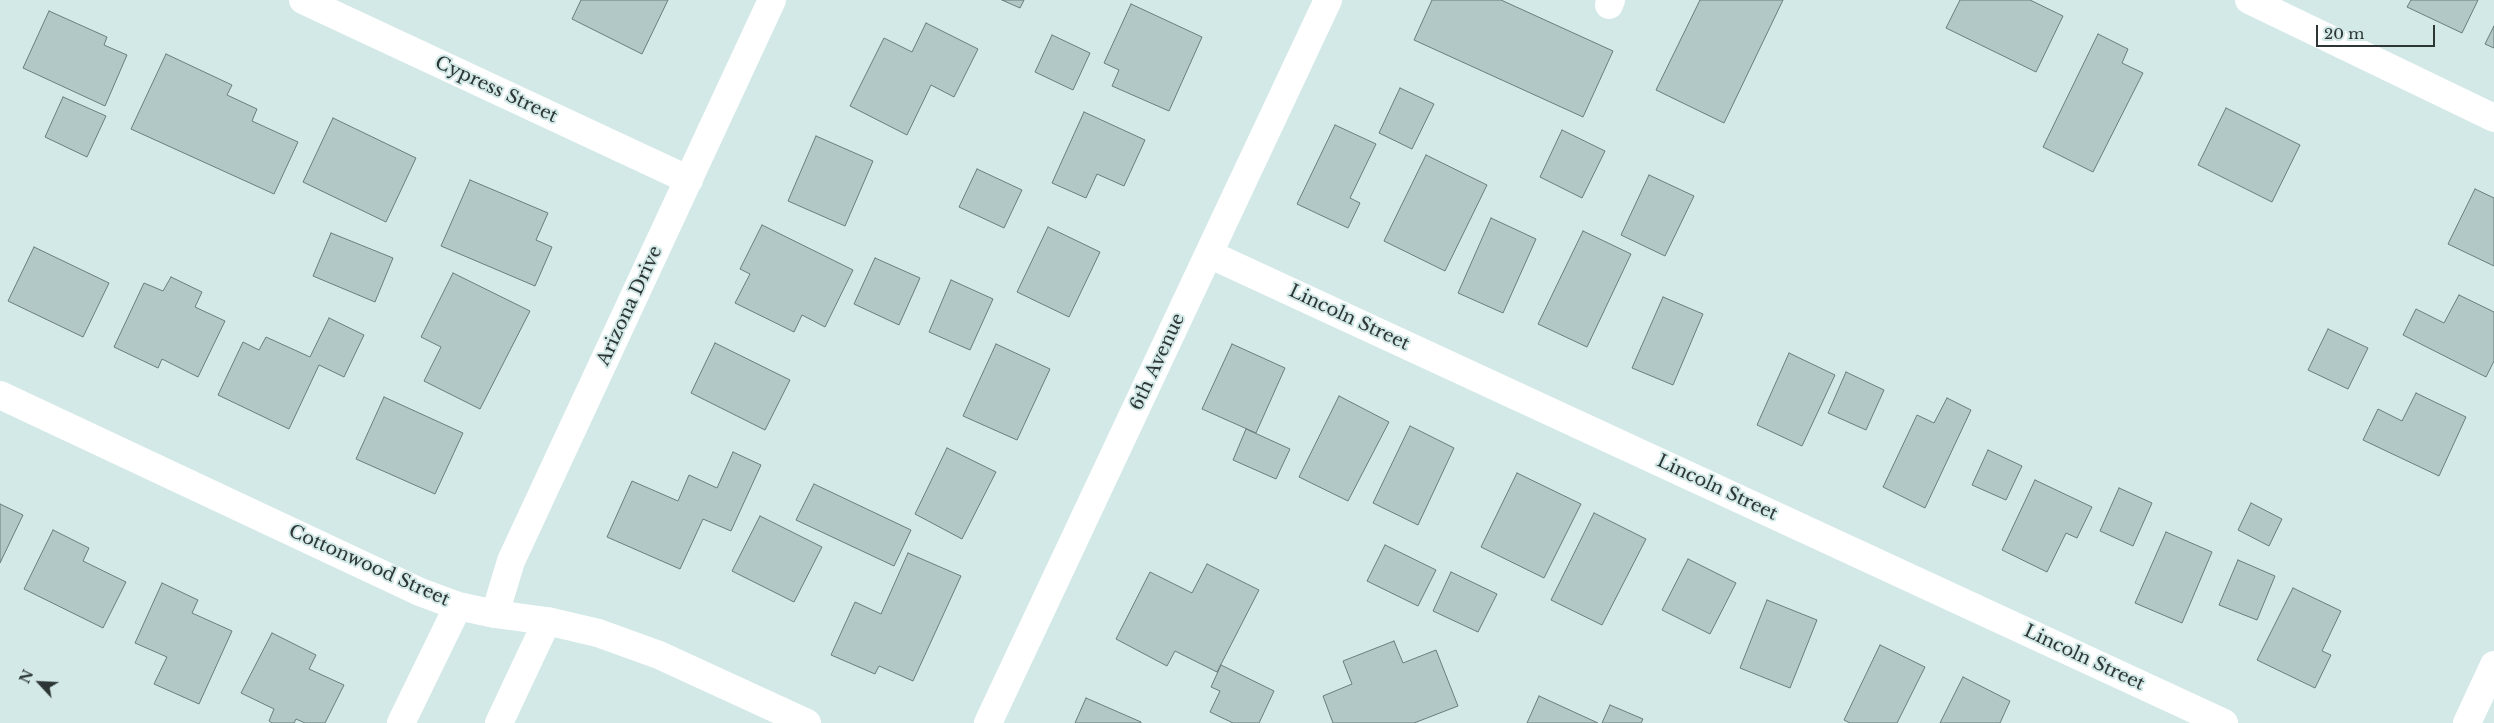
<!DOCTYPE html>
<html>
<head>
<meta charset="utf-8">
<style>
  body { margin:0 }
  #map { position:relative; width:2494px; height:723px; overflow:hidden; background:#d2e9e7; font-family:"Libre Baskerville",serif }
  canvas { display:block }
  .north { position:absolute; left:15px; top:658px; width:50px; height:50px; -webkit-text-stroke:4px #d2e9e7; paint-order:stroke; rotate:295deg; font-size:14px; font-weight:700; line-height:20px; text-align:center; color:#2d3635 }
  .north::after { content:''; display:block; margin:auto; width:18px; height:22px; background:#2d3635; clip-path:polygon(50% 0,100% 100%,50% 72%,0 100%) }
  .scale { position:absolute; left:2316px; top:25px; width:119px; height:22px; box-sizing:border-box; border:2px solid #2d3635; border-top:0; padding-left:6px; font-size:15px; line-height:18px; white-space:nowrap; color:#2d3635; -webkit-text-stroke:4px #d2e9e7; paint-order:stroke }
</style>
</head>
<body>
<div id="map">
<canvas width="2494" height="723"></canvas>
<div class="north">N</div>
<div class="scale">20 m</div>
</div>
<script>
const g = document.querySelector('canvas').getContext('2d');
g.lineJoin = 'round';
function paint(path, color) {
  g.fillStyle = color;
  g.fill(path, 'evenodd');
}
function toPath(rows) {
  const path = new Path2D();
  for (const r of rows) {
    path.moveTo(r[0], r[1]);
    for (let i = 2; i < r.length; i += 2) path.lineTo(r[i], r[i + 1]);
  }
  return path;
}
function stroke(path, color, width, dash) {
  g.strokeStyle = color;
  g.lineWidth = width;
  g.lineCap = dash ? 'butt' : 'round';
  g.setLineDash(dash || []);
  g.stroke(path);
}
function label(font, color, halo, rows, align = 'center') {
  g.font = font + ' "Libre Baskerville",serif';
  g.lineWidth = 4;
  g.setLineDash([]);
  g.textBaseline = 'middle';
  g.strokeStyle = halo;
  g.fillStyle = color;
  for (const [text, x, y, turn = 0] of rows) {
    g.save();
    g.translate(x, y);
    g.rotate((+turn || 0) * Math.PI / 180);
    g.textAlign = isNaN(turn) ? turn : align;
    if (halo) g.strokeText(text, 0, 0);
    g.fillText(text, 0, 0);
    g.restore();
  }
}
const building = toPath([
  [581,0,668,0,642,54,572,19,581,0],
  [1002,0,1024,0,1020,8,1002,0],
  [1432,0,1501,0,1613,51,1583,117,1414,40,1432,0],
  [1700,0,1783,0,1724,123,1656,90,1700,0],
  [1960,0,2030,0,2063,16,2036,72,1946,28,1960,0],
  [2411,0,2478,0,2462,33,2407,7,2411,0],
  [1131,4,1202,37,1169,111,1112,86,1119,70,1104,63,1131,4],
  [49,11,107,37,104,45,127,55,105,106,23,68,49,11],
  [926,23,978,49,954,97,931,85,907,135,850,106,884,38,912,52,926,23],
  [2494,26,2494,48,2485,44,2494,26],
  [2098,34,2128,49,2122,63,2143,73,2093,172,2043,147,2098,34],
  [1052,35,1090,53,1073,90,1035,72,1052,35],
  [166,54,232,85,227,95,257,109,252,121,298,142,274,194,131,129,166,54],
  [1400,88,1434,104,1412,149,1379,133,1400,88],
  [63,97,106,116,87,157,45,137,63,97],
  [2226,108,2300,145,2272,202,2198,165,2226,108],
  [1084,112,1145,140,1124,186,1097,174,1086,198,1052,183,1084,112],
  [333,118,416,158,386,222,303,182,333,118],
  [1335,125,1376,144,1350,198,1360,203,1348,228,1297,204,1335,125],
  [1562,130,1605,151,1582,198,1540,177,1562,130],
  [816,136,873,161,845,226,788,201,816,136],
  [1426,155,1487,185,1445,271,1384,241,1426,155],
  [977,169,1022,190,1004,228,959,207,977,169],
  [1649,175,1694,196,1665,256,1621,235,1649,175],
  [470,180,548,213,536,240,552,247,535,286,441,246,470,180],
  [2475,189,2494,198,2494,266,2448,244,2475,189],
  [1491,218,1536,239,1503,313,1458,293,1491,218],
  [762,225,853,270,825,327,802,315,794,332,735,303,750,274,740,269,762,225],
  [1048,227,1100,252,1069,317,1017,292,1048,227],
  [1583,231,1631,254,1587,347,1538,324,1583,231],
  [331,233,393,258,375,302,313,276,331,233],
  [34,247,109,283,83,337,8,301,34,247],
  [875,258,920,278,899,325,854,304,875,258],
  [453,273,530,311,480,409,424,381,441,347,421,337,453,273],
  [171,277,202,292,195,307,225,321,198,377,162,359,158,368,114,347,144,283,163,291,171,277],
  [951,280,993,299,970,350,929,332,951,280],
  [2459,295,2494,312,2494,361,2486,377,2403,335,2416,309,2444,323,2459,295],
  [1663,297,1703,314,1673,385,1632,368,1663,297],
  [329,318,364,335,344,377,319,365,289,429,218,395,243,342,259,350,266,337,310,357,329,318],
  [2328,329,2368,348,2348,389,2308,370,2328,329],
  [715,343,790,380,765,430,691,393,715,343],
  [996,344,1050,369,1017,440,963,416,996,344],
  [1232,344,1285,368,1256,433,1202,409,1232,344],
  [1789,353,1835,375,1802,446,1757,425,1789,353],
  [1846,372,1884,390,1866,430,1828,413,1846,372],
  [2416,393,2466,417,2439,476,2363,440,2378,409,2402,421,2416,393],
  [1339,396,1389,422,1348,501,1299,477,1339,396],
  [384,397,463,433,435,494,356,459,384,397],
  [1947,398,1971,410,1925,508,1883,487,1917,415,1934,423,1947,398],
  [1410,426,1454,448,1418,525,1373,503,1410,426],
  [1246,429,1290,449,1276,479,1233,460,1246,429],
  [947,448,996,472,962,539,915,514,947,448],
  [1988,450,2022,466,2006,500,1972,485,1988,450],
  [733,452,761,465,731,531,703,519,680,569,607,537,632,481,678,501,689,475,717,488,733,452],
  [1517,473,1581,504,1544,578,1481,547,1517,473],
  [2035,480,2092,507,2077,538,2066,533,2047,572,2002,550,2035,480],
  [814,484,911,530,894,566,796,520,814,484],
  [2119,488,2152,503,2133,546,2100,531,2119,488],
  [2251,503,2282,519,2269,546,2238,530,2251,503],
  [0,504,23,515,0,563,0,504],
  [1594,513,1646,539,1602,625,1551,600,1594,513],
  [760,516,822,547,794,602,732,571,760,516],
  [53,530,89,548,83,561,126,582,103,628,24,589,53,530],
  [2166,532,2212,552,2182,623,2135,603,2166,532],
  [1385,545,1436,570,1418,606,1367,581,1385,545],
  [908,553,961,576,913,681,879,666,875,674,831,655,855,602,881,614,908,553],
  [1688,559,1736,583,1710,634,1662,610,1688,559],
  [2238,560,2275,576,2257,620,2219,605,2238,560],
  [1207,564,1259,590,1217,672,1175,651,1167,666,1116,639,1150,572,1192,593,1207,564],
  [1451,572,1497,594,1478,632,1433,611,1451,572],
  [162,583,198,600,192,613,232,631,199,704,154,684,167,657,135,643,162,583],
  [2293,588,2341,611,2322,651,2331,655,2315,688,2257,660,2293,588],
  [1767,600,1817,620,1790,688,1740,668,1767,600],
  [272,633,316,655,309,669,344,685,325,723,305,723,296,719,294,723,272,723,269,721,274,709,241,693,272,633],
  [1394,641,1403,663,1436,650,1458,706,1414,723,1333,723,1323,696,1352,684,1343,661,1394,641],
  [1880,645,1925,667,1897,723,1850,723,1844,720,1880,645],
  [1221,665,1274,691,1259,723,1233,723,1210,712,1220,691,1211,687,1221,665],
  [1963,677,2010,701,2000,723,1940,723,1963,677],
  [1539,696,1598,723,1527,723,1539,696],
  [1086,698,1141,722,1141,723,1075,723,1086,698],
  [1610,705,1643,719,1641,723,1602,723,1610,705]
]);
const minor = toPath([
  [303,0,689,180],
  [2249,0,2494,118],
  [1609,5,1611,0],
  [1209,254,2224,723],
  [0,395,420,592,458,606,495,614,547,621,598,633,659,655,807,723],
  [495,614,511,561,772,0],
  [401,723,458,606],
  [499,723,547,621],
  [988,723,1328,0],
  [2467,723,2494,665]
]);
const streetNames = [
  ["Cypress Street",496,90,25],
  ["Arizona Drive",630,306,-65],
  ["Lincoln Street",1349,318,25],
  ["6th Avenue",1158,362,-65],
  ["Lincoln Street",1717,488,25],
  ["Cottonwood Street",369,566,24],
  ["Lincoln Street",2084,658,25]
];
paint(building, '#b2c8c6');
stroke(building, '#697e7c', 1);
stroke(minor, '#fff', 28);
label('18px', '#2d3635', '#d2e9e7', streetNames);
</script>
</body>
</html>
